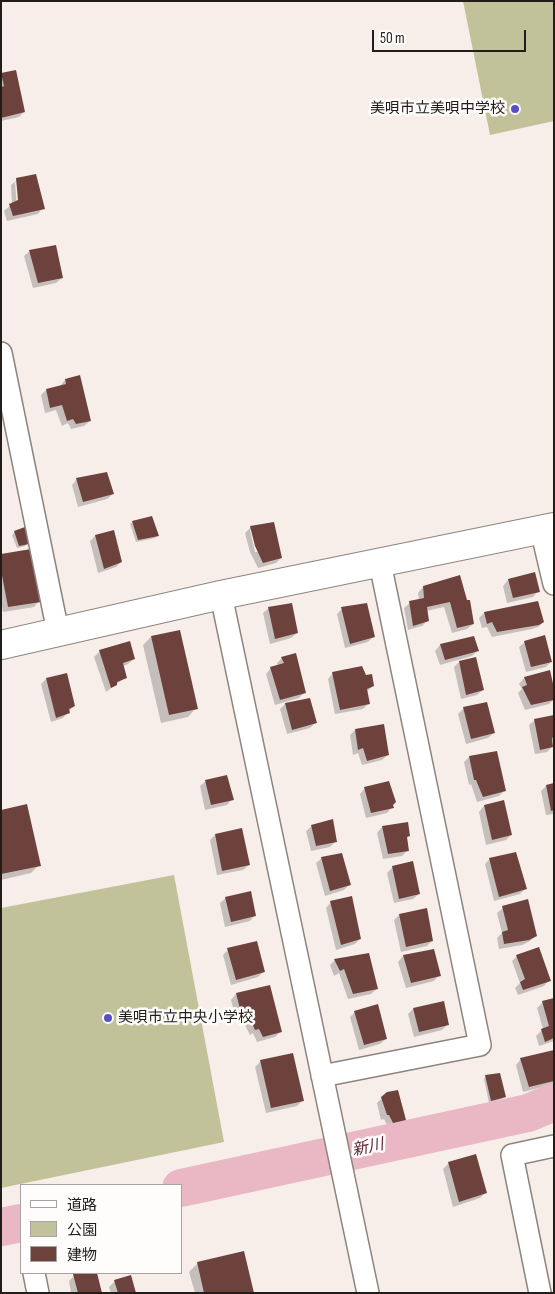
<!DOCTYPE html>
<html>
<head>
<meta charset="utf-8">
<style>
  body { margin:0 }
  #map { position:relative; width:555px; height:1294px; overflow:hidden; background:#f7eee9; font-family:"Sofia Sans Condensed","Noto Sans JP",sans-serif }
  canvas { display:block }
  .frame { position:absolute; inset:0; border:2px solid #201d1b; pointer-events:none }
  .legend { position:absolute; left:20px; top:1184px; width:162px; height:90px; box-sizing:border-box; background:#fffdfc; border:1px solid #a6a3a2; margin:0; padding:6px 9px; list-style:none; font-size:15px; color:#201d1b }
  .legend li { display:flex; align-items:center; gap:10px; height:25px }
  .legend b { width:25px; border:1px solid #a6a3a2 }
  .scale { position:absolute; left:372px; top:30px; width:154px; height:22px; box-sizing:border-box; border:2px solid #201d1b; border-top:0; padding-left:6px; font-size:15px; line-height:18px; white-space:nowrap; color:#201d1b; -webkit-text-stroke:4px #fffdfc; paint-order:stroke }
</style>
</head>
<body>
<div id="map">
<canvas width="555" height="1294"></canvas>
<div class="frame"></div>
<ul class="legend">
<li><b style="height:6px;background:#fff"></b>道路</li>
<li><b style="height:14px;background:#c2c29a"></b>公園</li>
<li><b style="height:14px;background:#6d423d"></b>建物</li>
</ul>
<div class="scale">50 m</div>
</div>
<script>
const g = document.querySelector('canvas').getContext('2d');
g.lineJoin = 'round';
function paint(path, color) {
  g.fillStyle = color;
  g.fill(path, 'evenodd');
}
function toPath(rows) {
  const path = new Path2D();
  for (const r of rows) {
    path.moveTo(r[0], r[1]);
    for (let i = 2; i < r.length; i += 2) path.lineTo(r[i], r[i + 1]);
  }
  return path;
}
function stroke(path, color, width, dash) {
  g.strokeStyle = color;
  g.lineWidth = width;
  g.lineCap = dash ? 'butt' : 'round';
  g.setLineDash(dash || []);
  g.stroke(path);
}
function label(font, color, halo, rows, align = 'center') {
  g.font = font + ' "Sofia Sans Condensed","Noto Sans JP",sans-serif';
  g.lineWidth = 5;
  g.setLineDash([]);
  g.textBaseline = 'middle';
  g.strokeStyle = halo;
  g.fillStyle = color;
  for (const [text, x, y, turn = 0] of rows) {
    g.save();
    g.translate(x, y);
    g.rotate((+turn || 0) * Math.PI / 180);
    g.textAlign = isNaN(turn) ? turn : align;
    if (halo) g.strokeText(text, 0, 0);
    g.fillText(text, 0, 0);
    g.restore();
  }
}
const green = toPath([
  [463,1,554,1,554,121,490,135],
  [174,875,224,1142,1,1188,1,908]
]);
const shadow = toPath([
  [2,74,24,112,19,117,1,121],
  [17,180,43,208,38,214,7,221,4,211,12,204,11,185],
  [15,182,17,182,19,206,17,207],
  [30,251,62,278,56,283,33,288,24,256],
  [79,377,90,421,84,426,71,429,68,423,62,426,56,410,45,413,41,395,46,390,60,386,65,380],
  [77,479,113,494,107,499,78,507,72,485],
  [133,522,157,536,155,538,136,542,130,524],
  [251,527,281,558,276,563,258,568,250,552,245,533],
  [250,530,252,530,258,552,255,552],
  [113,531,121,562,116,567,98,573,90,541,95,536],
  [15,532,28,543,25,546,17,548,12,535],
  [1,555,39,601,34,607,3,612,1,602],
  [459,576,473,624,467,629,452,633,444,607,426,611,427,621,422,626,408,630,404,608,410,603,419,600,418,593,423,587],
  [508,580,538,591,533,597,507,603,503,586],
  [537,603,543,622,538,627,532,629,492,637,487,627,482,628,479,618,484,613],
  [269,608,297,633,291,638,270,644,263,613],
  [342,609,373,637,368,642,345,648,337,614],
  [151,637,196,708,188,717,161,723,143,645],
  [473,638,477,651,472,656,440,665,435,651,440,645],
  [525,642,551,662,546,667,526,672,519,647],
  [100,651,134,659,128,664,123,666,126,677,106,692,94,657],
  [282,658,304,693,299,698,275,705,266,674,271,668,278,666,277,663],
  [475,659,483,690,477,695,461,699,454,667,459,662],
  [333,673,365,676,373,686,366,692,368,704,363,709,335,714,328,679],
  [524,678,554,699,549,704,525,710,518,693,522,689,519,684],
  [46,679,74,706,63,718,51,722,41,684],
  [286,703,287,704,315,723,310,728,287,734,280,709],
  [464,708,494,733,488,738,466,744,458,714],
  [554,716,554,740,551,741,552,747,547,752,535,754,529,725,535,720],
  [355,730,388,755,382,760,362,765,358,753,353,755,350,735],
  [469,757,504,791,499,796,477,802,471,784,469,785,464,762],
  [206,781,232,799,227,805,205,810,200,786],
  [554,784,554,814,546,815,541,791,546,786],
  [365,788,392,805,392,807,387,813,366,818,360,794],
  [504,802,511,835,506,840,486,845,479,812,484,806],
  [1,811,39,865,31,873,1,880],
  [312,826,336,841,330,847,311,851,306,831],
  [382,827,409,835,406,839,407,851,402,856,383,859,377,833],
  [215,835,249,865,243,870,217,875,210,840],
  [322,858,349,885,344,890,325,896,316,863],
  [490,859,525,889,520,894,494,901,485,864],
  [393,867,419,894,413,899,394,903,387,873],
  [226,898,255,915,250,921,225,927,220,903],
  [331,902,360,939,355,944,336,950,326,908],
  [503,908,535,936,530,941,522,945,499,949,497,938,502,933,497,913],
  [399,915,432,941,427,946,401,952,394,920],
  [228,950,264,971,258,977,231,985,223,955],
  [433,950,439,975,434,981,406,988,398,962,403,956],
  [517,956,549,980,544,986,518,995,515,988,520,983,512,961],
  [335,960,377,989,371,994,348,999,339,973,334,976,330,965],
  [236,994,280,1032,275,1037,257,1042,253,1033,250,1035,245,1025,243,1026,238,1012,235,1014,231,1000],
  [554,1000,554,1041,539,1046,536,1036,543,1029,537,1008,543,1002],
  [413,1009,448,1024,442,1030,414,1037,408,1014],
  [355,1012,386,1039,380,1044,359,1050,350,1017],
  [554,1051,554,1084,523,1092,516,1065,521,1059],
  [260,1062,302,1101,297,1106,266,1113,255,1067],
  [486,1076,505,1097,502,1099,489,1103,484,1079],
  [382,1098,404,1120,399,1125,388,1127,384,1119,381,1120,377,1103],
  [449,1163,486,1192,480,1198,453,1207,443,1169],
  [197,1264,253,1293,195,1293,189,1272],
  [86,1273,96,1273,101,1293,71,1293,69,1281,74,1276],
  [115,1281,134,1293,111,1293,109,1287]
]);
const river = toPath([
  [181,1188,528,1113,554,1102],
  [1,1227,21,1223]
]);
const building = toPath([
  [16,70,25,112,1,118,1,87,4,86,1,73],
  [36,174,45,209,13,216,9,204,18,200,16,178],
  [56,245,63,278,38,283,29,250],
  [80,375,91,421,76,424,73,419,67,421,62,405,50,408,46,389,66,384,65,379],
  [107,472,114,494,83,502,76,478],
  [152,516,159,536,138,540,132,521],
  [274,522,282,558,263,563,255,546,250,526],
  [25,527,29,544,19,546,14,531],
  [114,530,122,562,104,569,95,535],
  [31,549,41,602,8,607,1,570,1,554],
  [535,572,540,592,513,598,508,579],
  [460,575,467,600,470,600,474,624,457,628,450,602,427,607,429,621,413,626,409,601,424,598,423,586],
  [538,601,544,622,539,625,497,632,492,622,487,624,484,612],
  [292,603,298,633,275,639,268,607],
  [367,603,375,637,350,644,341,607],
  [180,630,198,709,169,715,151,636],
  [545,635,552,662,531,667,524,641],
  [474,636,479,651,445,660,440,644],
  [130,641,135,659,123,663,127,678,117,682,117,685,111,688,99,650],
  [296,653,306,693,280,700,270,667,284,663,281,657],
  [476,657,484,690,466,695,459,661],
  [362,666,366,675,372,674,374,686,367,689,370,704,340,710,332,672],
  [550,670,554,688,554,700,531,705,522,687,527,685,524,677],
  [67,673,75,706,69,709,70,713,56,718,46,678],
  [310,698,317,723,292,730,285,703],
  [487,702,495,733,471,739,463,707],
  [554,715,554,737,552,738,553,747,540,750,534,719],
  [384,724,389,755,367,761,363,748,358,750,355,729],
  [497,751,506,791,483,797,476,780,474,780,469,756],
  [227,775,234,800,211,805,205,780],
  [389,781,396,802,393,805,394,808,371,813,364,787],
  [554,783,554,810,551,811,546,785],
  [504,800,512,835,492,840,484,805],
  [27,804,41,866,1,874,1,810],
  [333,819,337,842,316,846,311,825],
  [408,822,410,836,407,837,409,851,388,854,382,826],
  [242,828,250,865,222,871,215,834],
  [516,852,527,889,499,897,489,858],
  [342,853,351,885,330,891,321,857],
  [413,861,420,894,399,899,392,866],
  [251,891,256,916,231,922,225,897],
  [352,896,361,939,341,945,330,901],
  [528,899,537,936,529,940,504,944,502,932,508,930,502,906],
  [427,908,433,941,406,947,399,914],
  [257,941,265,972,236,980,227,948],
  [539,947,551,981,523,990,520,982,525,979,516,955],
  [434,949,441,976,411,983,403,955],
  [369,953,378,989,353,994,344,969,340,971,334,959],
  [270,985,282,1032,263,1037,259,1029,255,1030,251,1021,248,1022,244,1008,240,1009,236,993],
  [554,998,554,1038,545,1042,541,1029,549,1026,542,1001],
  [444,1001,449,1025,419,1032,413,1008],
  [378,1004,387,1039,364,1045,354,1011],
  [554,1050,554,1081,529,1087,520,1058],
  [293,1053,304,1101,271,1108,260,1060],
  [500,1073,506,1097,491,1101,485,1075],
  [398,1090,406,1120,393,1123,389,1115,387,1115,381,1097,387,1092],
  [476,1154,487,1193,459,1202,448,1162],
  [244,1251,254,1293,204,1293,197,1262],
  [81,1273,97,1273,102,1293,78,1293,73,1274],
  [131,1275,136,1293,118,1293,114,1280]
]);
const minor = toPath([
  [1,353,58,632],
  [541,529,554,584],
  [221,595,368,1293],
  [322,1076,480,1045,380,563],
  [34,1273,38,1293],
  [540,1293,512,1155,554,1146]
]);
const tertiary = toPath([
  [1,645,221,595,554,527]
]);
const markers = [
  [515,109,5,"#574fc7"],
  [108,1018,5,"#574fc7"]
];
const poiNames = [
  ["美唄市立美唄中学校",505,109],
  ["美唄市立中央小学校",118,1018,"left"]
];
const waterNames = [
  ["新川",368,1148,-12]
];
paint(green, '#c2c29a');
paint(shadow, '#0003');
stroke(river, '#eab7c5', 38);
paint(building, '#6d423d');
stroke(minor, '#8c847f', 24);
stroke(tertiary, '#8c847f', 30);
stroke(minor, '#fff', 21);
stroke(tertiary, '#fff', 28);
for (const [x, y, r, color] of markers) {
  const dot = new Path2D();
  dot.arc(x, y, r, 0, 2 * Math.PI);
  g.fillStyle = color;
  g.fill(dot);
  stroke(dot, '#fffdfc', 2);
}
label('15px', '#201d1b', '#fffdfc', poiNames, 'right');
label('italic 16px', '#5f2338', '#fffdfc', waterNames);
</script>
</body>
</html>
